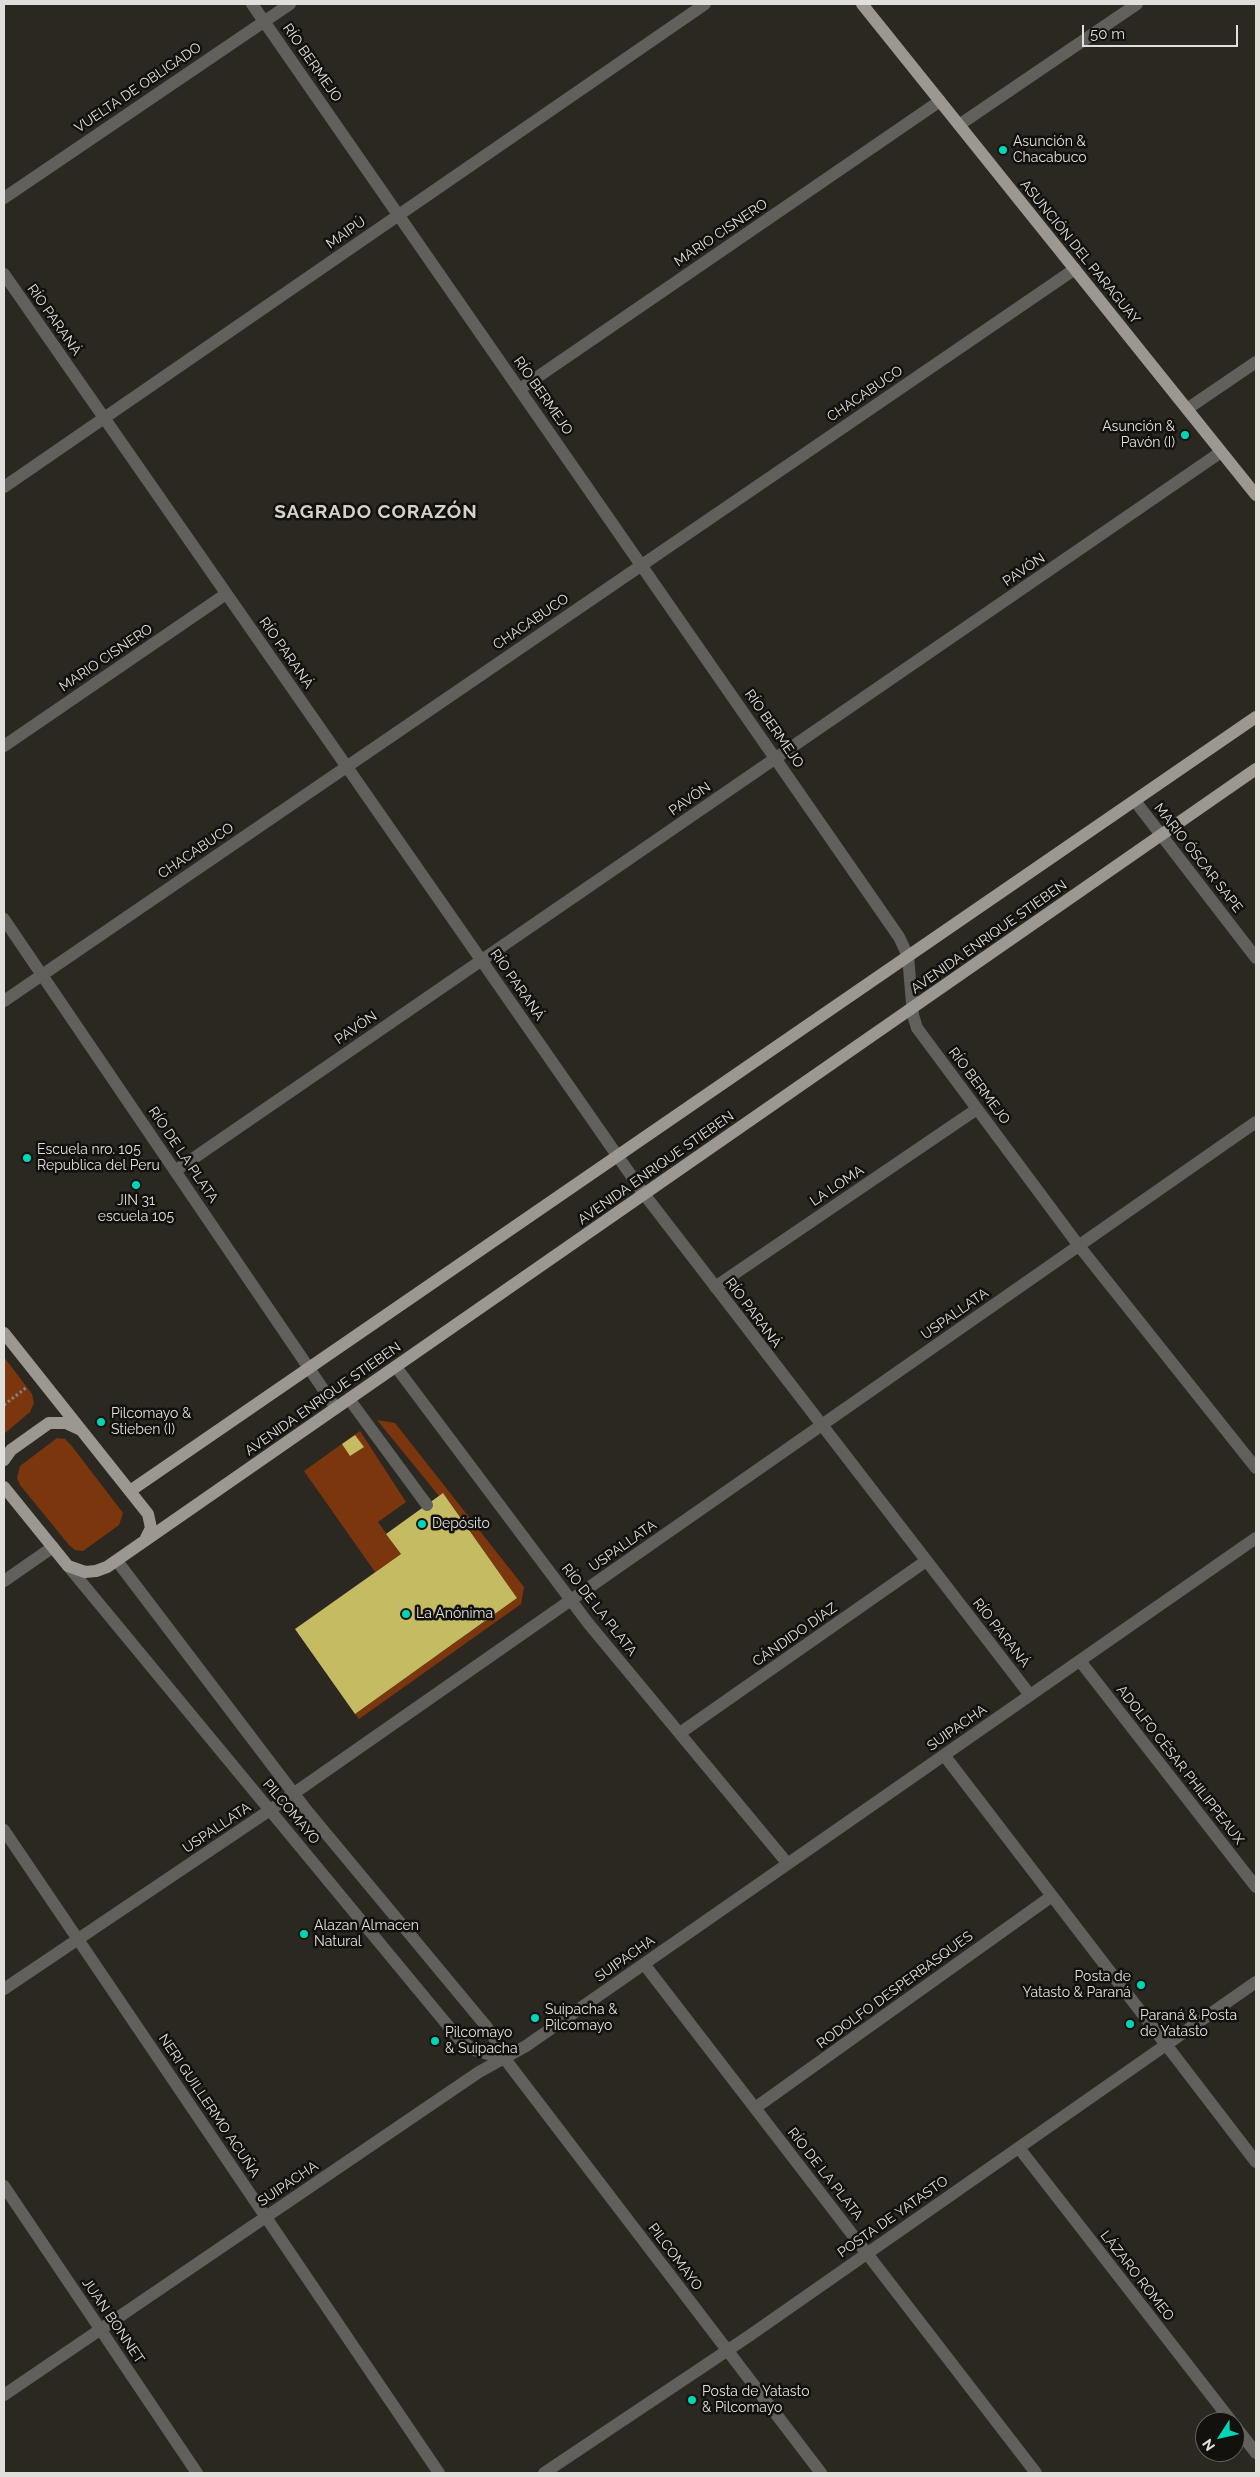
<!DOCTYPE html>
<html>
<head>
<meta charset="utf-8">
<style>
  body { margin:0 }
  #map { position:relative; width:1260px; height:2477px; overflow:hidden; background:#2b2821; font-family:Raleway,sans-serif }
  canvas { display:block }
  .frame { position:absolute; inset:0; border:5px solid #e1dfdb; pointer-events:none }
  .north { position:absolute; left:1195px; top:2412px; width:50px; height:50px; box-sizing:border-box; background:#12110e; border:1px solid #656360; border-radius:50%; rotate:235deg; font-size:14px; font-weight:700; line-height:20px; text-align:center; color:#e1dfdb }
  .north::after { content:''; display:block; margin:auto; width:18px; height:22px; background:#02d5b6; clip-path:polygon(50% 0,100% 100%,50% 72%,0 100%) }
  .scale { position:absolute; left:1082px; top:25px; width:156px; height:22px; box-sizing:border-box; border:2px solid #e1dfdb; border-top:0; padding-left:6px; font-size:15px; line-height:18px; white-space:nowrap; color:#e1dfdb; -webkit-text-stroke:4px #12110e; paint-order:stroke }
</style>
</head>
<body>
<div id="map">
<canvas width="1260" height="2477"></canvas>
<div class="frame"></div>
<div class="north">N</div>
<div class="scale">50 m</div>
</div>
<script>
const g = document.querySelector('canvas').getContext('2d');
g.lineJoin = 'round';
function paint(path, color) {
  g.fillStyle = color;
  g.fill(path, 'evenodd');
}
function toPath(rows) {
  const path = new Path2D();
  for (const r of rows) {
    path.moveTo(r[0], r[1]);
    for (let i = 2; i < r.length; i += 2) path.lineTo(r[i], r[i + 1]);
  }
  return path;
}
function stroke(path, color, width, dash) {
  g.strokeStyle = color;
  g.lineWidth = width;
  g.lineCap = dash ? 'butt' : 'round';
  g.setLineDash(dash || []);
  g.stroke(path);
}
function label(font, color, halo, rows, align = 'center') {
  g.font = font + ' Raleway,sans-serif';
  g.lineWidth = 5;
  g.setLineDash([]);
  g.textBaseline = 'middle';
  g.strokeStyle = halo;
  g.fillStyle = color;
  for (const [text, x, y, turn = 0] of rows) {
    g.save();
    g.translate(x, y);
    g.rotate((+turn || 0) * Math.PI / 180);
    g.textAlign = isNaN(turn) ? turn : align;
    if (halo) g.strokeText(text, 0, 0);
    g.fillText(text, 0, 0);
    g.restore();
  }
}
const green = toPath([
  [4,1357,32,1394,34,1403,30,1412,4,1434],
  [377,1420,395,1423,524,1587,521,1604,359,1719,355,1714,517,1598,444,1494,439,1496],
  [360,1431,406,1502,378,1522,401,1554,375,1572,304,1471],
  [57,1438,65,1439,71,1445,123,1513,119,1525,83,1551,75,1550,69,1545,20,1485,17,1478,20,1466]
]);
const building = toPath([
  [355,1435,364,1447,350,1456,342,1444],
  [443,1493,517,1598,355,1714,295,1629,401,1554,386,1534]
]);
const path = toPath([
  [4,1405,27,1387]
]);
const minor = toPath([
  [252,4,899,937,908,956,913,1015,917,1028,1079,1246,1256,1468],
  [959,125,1137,4],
  [4,198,290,4],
  [4,274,644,1194,1030,1695],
  [520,389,940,101],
  [1187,409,1256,362],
  [4,487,705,4],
  [4,746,226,594],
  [1135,801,1256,958],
  [4,919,336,1408],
  [4,1001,1075,269],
  [175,1171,1221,452],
  [715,1287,977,1109],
  [396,1367,588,1623,788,1864],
  [349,1399,427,1505],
  [117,1561,304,1807,486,2026,499,2045,505,2059,821,2473],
  [68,1566,459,2039,474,2050,505,2059],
  [4,1581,53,1547],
  [1080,1661,1256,1887],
  [680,1733,926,1561],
  [944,1755,1256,2162],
  [4,1830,439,2473],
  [644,1964,1036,2473],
  [4,1989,270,1810,1256,1122],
  [755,2108,1052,1896],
  [1019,2148,1232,2422],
  [4,2186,197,2473],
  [4,2395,479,2072,526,2046,1256,1538],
  [1235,2426,1256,2453],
  [544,2473,749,2336,1256,1982]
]);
const major = toPath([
  [862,4,1256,495],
  [4,1333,148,1514,151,1528,145,1540],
  [4,1460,11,1450,49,1423,66,1423,79,1429],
  [4,1487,68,1566,85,1572,96,1571,107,1567,1256,769],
  [130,1491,1256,717]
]);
const markers = [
  [1003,150,5,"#02d5b6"],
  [1185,435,5,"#02d5b6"],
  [27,1158,5,"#02d5b6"],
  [136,1185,5,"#02d5b6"],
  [101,1422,5,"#02d5b6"],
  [422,1524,5,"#02d5b6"],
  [406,1614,5,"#02d5b6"],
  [304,1934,5,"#02d5b6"],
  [1141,1985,5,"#02d5b6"],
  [535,2018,5,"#02d5b6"],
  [1130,2024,5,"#02d5b6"],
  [435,2041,5,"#02d5b6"],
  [692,2400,5,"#02d5b6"]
];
const streetNames = [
  ["RÍO BERMEJO",312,63,55],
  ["VUELTA DE OBLIGADO",138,88,-34],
  ["MAIPÚ",346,233,-35],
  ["MARIO CISNERO",721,233,-34],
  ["ASUNCIÓN DEL PARAGUAY",1080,252,51],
  ["RÍO PARANÁ",54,320,55],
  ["CHACABUCO",865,394,-34],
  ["RÍO BERMEJO",543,396,55],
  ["PAVÓN",1024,570,-34],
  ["CHACABUCO",531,622,-34],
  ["RÍO PARANÁ",286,653,55],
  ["MARIO CISNERO",106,658,-34],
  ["RÍO BERMEJO",774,729,55],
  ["PAVÓN",690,799,-35],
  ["CHACABUCO",196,851,-34],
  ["MARIO ÓSCAR SAPE",1198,858,52],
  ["AVENIDA ENRIQUE STIEBEN",989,937,-35],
  ["RÍO PARANÁ",517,985,55],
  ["PAVÓN",356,1028,-34],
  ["RÍO BERMEJO",979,1086,53],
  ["RÍO DE LA PLATA",183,1155,56],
  ["AVENIDA ENRIQUE STIEBEN",656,1168,-35],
  ["LA LOMA",837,1186,-34],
  ["RÍO PARANÁ",753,1313,53],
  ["USPALLATA",955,1314,-35],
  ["AVENIDA ENRIQUE STIEBEN",323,1399,-35],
  ["USPALLATA",623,1546,-35],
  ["RÍO DE LA PLATA",599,1610,52],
  ["RÍO PARANÁ",1001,1633,52],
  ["CÁNDIDO DÍAZ",795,1635,-35],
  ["SUIPACHA",957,1728,-35],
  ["ADOLFO CÉSAR PHILIPPEAUX",1180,1765,52],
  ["PILCOMAYO",291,1812,50],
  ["USPALLATA",217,1828,-34],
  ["SUIPACHA",625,1959,-35],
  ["RODOLFO DESPERBASQUES",895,1990,-36],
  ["NERI GUILLERMO ACUÑA",209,2106,56],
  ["RÍO DE LA PLATA",825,2174,52],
  ["SUIPACHA",288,2184,-34],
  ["POSTA DE YATASTO",893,2217,-35],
  ["PILCOMAYO",675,2257,53],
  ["LÁZARO ROMEO",1137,2276,52],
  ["JUAN BONNET",113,2321,56]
];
const poiNames = [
  ["Asunción &",1013,142],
  ["Chacabuco",1013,158],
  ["Asunción &",1175,427,"right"],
  ["Pavón (I)",1175,443,"right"],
  ["Escuela nro. 105",37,1150],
  ["Republica del Peru",37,1166],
  ["JIN 31",136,1201,"center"],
  ["escuela 105",136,1217,"center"],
  ["Pilcomayo &",111,1414],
  ["Stieben (I)",111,1430],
  ["Depósito",432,1524],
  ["La Anónima",416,1614],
  ["Alazan Almacen",314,1926],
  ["Natural",314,1942],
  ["Posta de",1131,1977,"right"],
  ["Yatasto & Paraná",1131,1993,"right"],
  ["Suipacha &",545,2010],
  ["Pilcomayo",545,2026],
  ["Paraná & Posta",1140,2016],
  ["de Yatasto",1140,2032],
  ["Pilcomayo",445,2033],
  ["& Suipacha",445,2049],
  ["Posta de Yatasto",702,2392],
  ["& Pilcomayo",702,2408]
];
const districtNames = [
  ["SAGRADO CORAZÓN",376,512]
];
paint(green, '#7b360e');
paint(building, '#c5bb63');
stroke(path, '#85827d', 3, [2.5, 2.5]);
stroke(minor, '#62605d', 12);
stroke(major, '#9c9791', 12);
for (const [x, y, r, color] of markers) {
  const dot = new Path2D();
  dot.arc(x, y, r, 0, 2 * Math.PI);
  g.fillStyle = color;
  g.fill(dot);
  stroke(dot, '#12110e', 2);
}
label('14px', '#e1dfdb', '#12110e', streetNames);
label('14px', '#e1dfdb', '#12110e', poiNames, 'left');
g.letterSpacing = '1px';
label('bold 19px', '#d5d0c8', '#12110e', districtNames);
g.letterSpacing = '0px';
</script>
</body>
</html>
